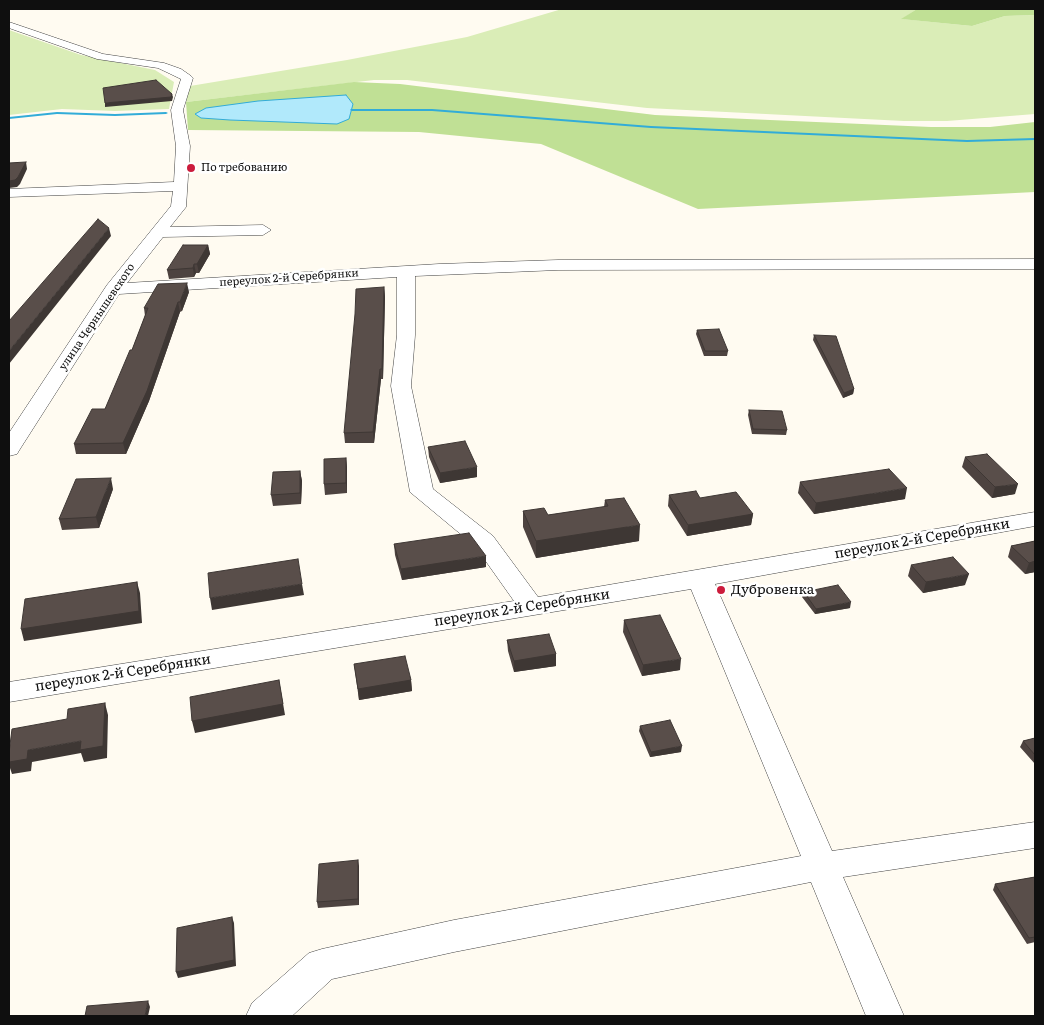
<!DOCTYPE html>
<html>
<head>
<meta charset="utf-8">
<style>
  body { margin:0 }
  #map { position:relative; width:1044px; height:1025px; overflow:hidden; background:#fffbf1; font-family:Literata,serif }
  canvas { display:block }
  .frame { position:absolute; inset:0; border:10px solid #0f0f0f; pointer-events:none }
</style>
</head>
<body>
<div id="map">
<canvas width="1044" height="1025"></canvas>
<div class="frame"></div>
</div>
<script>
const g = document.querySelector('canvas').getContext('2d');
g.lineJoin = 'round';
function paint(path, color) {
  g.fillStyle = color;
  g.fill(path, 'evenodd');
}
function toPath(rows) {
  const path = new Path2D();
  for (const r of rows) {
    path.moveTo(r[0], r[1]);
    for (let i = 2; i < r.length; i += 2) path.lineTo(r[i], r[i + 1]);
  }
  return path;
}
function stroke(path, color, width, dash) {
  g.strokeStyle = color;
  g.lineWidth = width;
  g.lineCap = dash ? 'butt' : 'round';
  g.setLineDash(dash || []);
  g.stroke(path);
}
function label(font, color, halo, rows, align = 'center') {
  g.font = font + ' Literata,serif';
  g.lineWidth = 5;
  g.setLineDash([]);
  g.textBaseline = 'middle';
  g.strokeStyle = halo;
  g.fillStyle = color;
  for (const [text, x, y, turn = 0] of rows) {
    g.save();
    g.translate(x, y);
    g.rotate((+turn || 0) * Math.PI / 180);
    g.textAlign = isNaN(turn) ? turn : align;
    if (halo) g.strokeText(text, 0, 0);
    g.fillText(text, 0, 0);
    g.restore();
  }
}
const green = toPath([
  [562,9,917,9,902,19,972,26,1005,16,1035,15,1035,114,947,121,904,121,647,108,407,80,374,80,186,102,190,86,347,60,467,37],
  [9,30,81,55,155,70,174,82,169,109,115,111,62,109,9,115]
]);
const forest = toPath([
  [917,9,1035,9,1035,15,1005,16,972,26,901,19],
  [354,82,400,84,655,115,931,127,990,127,1035,122,1035,192,698,209,541,144,419,132,188,130,186,102]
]);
const water = toPath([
  [346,95,353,104,349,119,337,124,230,120,201,118,195,114,206,108,258,101,346,95]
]);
const stream = toPath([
  [351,109,432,109,651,126,967,140,1035,138,1035,140,967,142,651,128,432,111,352,111,350,110,351,109],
  [57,112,115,114,166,112,168,113,166,114,115,116,57,114,9,119,9,117,57,112]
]);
const minor = toPath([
  [9,22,103,54,164,63,181,69,191,76,193,78,183,110,190,146,186,207,170,227,263,225,271,230,263,235,163,237,127,283,439,264,558,260,1035,259,1035,269,558,270,415,276,415,335,411,386,433,489,493,536,538,597,1035,512,1035,526,715,584,832,851,1035,822,1035,848,843,877,904,1016,866,1016,811,882,454,952,332,979,292,1016,246,1016,252,1003,309,953,322,949,454,920,801,856,691,589,9,702,9,682,514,601,475,546,410,492,391,386,397,335,397,277,119,294,20,449,17,454,9,456,9,433,107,285,171,206,173,191,9,197,9,189,174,182,176,146,171,110,181,79,158,68,97,59,9,28,9,22]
]);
const wall = toPath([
  [208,245,210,254,199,273,196,273,194,277,169,279,167,270],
  [384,287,385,297,383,379,381,379,374,443,345,443,344,433],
  [189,292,182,311,180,312,149,401,126,454,76,454,74,444,105,409,132,350,145,316,144,308],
  [697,330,728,351,727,356,704,356,696,334],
  [814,335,854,389,853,394,843,398,813,340],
  [749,410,787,430,786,435,752,434,748,415],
  [428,447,477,477,440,483,429,457],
  [965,457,1015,494,992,498,962,467],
  [346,458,347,468,347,493,325,495,324,484],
  [300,471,302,481,301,504,273,506,271,495],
  [800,482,905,499,814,514,798,493],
  [113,489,99,528,62,530,59,519],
  [669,495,700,498,753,514,751,525,687,536,668,506],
  [605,500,639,541,536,558,523,527,523,511,548,515,604,507],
  [1035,541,1035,572,1025,574,1008,557,1011,546],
  [394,544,486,567,402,580,395,555],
  [911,565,965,585,923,593,908,576],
  [804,592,850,608,815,614,802,597],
  [624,620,680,670,642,676,623,632],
  [507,640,556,654,556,666,514,672,508,651],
  [354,664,411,680,412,691,359,700],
  [640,726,681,752,650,757,639,731],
  [1035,738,1035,764,1020,747,1023,741],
  [359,866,359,905,318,908,317,902],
  [1035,877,1035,942,1027,944,993,890,995,884]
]);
const shadedWall = toPath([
  [172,94,173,97,172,101,105,107,105,103],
  [26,162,27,169,20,184,17,187,9,188,9,181],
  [109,228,111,236,9,364,9,351],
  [208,245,210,254,199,273,197,264],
  [194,264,196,273,194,277,193,268],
  [187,283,189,292,182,311,180,302],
  [384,287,385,297,383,379,382,369],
  [178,302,180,312,149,401,126,454,123,443],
  [380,369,381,379,374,443,373,432],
  [854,389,853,394,843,398,844,393],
  [346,458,347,468,347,493,346,483],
  [477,467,477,477,440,483,440,473],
  [300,471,302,481,301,504,300,493],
  [111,478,113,489,99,528,96,517],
  [1018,484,1015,494,992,498,995,487],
  [907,488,905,499,814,514,816,503],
  [753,514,751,525,687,536,688,525],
  [640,525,639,541,536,558,536,541],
  [486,556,486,567,402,580,401,569],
  [1035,561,1035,572,1025,574,1029,563],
  [969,574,965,585,923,593,926,582],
  [137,582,140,593,142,623,24,641,21,629],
  [302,584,304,595,212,610,210,598],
  [851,602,850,608,815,614,816,609],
  [556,654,556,666,514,672,514,661],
  [681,659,680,670,642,676,643,665],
  [279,680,285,715,195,733,192,721],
  [411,680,412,691,359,700,358,689],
  [105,703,108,715,107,758,84,762,81,753,32,762,31,771,12,774,9,765,9,762,28,750,81,741],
  [682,746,681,752,650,757,651,752],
  [358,860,359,866,359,905,358,899],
  [232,917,234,923,236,966,178,978,176,972],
  [148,1001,150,1007,148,1016,145,1016]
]);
const building = toPath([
  [156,80,172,94,171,97,105,103,103,88,156,80],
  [26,162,18,177,15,180,9,181,9,163,26,162],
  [98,219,109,228,9,351,9,321,98,219],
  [183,245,208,245,197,264,194,264,193,268,167,270,183,245],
  [187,283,180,302,178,302,147,391,123,443,74,444,92,409,105,409,130,350,132,350,148,308,144,308,158,284,187,283],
  [384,287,382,369,380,369,373,432,344,433,355,314,356,289,384,287],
  [719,329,728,351,705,351,697,330,719,329],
  [814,335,836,336,854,389,844,393,814,335],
  [749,410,782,411,787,430,753,429,749,410],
  [465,441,477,467,440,473,428,447,465,441],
  [987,454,1018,484,995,487,965,457,987,454],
  [346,458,346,483,324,484,324,459,346,458],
  [889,469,907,488,816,503,800,482,889,469],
  [300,471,300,493,271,495,273,472,300,471],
  [111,478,96,517,59,519,76,479,111,478],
  [696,491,700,498,736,492,753,514,688,525,669,495,696,491],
  [624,498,640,525,536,541,523,511,544,508,548,515,608,506,605,500,624,498],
  [469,533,486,556,401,569,394,544,469,533],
  [1035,541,1035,561,1029,563,1011,546,1035,541],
  [953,557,969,574,926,582,911,565,953,557],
  [298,559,302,584,210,598,208,573,298,559],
  [137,582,139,611,21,629,25,599,137,582],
  [838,585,851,602,816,609,804,592,838,585],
  [660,615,681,659,643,665,624,620,660,615],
  [549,634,556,654,514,661,507,640,549,634],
  [405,656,411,680,358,689,354,664,405,656],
  [279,680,283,704,192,721,190,697,279,680],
  [105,703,103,746,80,750,81,741,28,750,27,759,9,762,9,753,12,729,67,719,68,709,105,703],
  [670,720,682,746,651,752,640,726,670,720],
  [1035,738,1035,755,1023,741,1035,738],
  [358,860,358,899,317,902,319,864,358,860],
  [1035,877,1035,937,1029,938,995,884,1035,877],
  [232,917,234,960,176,972,177,928,232,917],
  [148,1001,145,1016,85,1016,87,1006,148,1001]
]);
const markers = [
  [191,168,5,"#cc1b3b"],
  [721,590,5,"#cc1b3b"]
];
const farPoinames = [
  ["По требованию",201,168]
];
const farStreetnames = [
  ["переулок 2-й Серебрянки",289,278,-4],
  ["улица Чернышевского",97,317,-56]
];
const streetNames = [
  ["переулок 2-й Серебрянки",922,539,-10],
  ["переулок 2-й Серебрянки",522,608,-9],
  ["переулок 2-й Серебрянки",123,673,-9]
];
const poiNames = [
  ["Дубровенка",731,590]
];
paint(green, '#daedb7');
paint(forest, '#c0e095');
paint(water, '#b1e9fb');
stroke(water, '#32acd8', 1);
paint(stream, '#32acd8');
stroke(minor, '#424242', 1);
paint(minor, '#fff');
paint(wall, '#4d4340');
paint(shadedWall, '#3e3734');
paint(building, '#594e4a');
stroke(building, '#3e3734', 1);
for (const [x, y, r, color] of markers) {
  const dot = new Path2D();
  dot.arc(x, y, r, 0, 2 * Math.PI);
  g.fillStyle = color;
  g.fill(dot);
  stroke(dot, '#fff', 2);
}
label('11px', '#0f0f0f', '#fff', farPoinames, 'left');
label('11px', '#0f0f0f', '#fff', farStreetnames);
label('14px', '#0f0f0f', '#fff', streetNames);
label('14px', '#0f0f0f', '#fff', poiNames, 'left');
</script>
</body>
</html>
